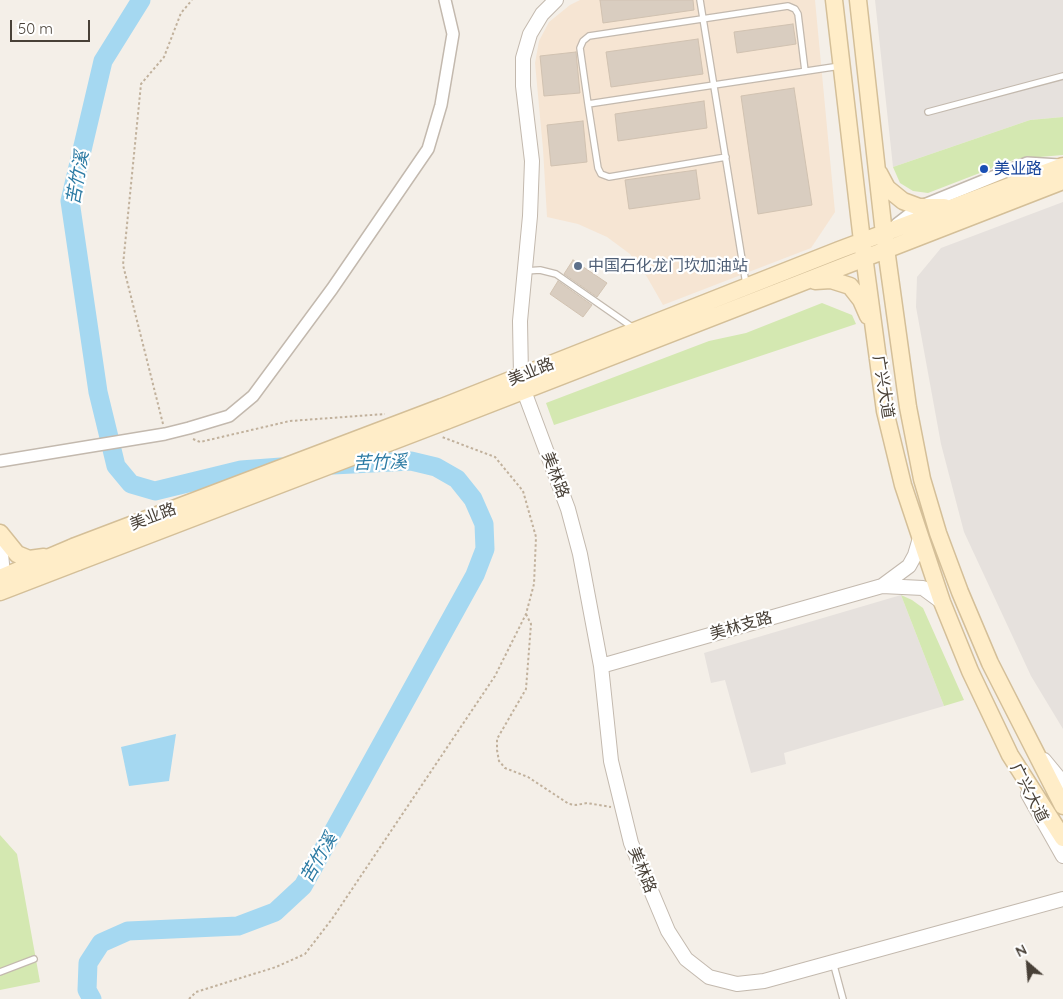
<!DOCTYPE html>
<html>
<head>
<meta charset="utf-8">
<style>
  body { margin:0 }
  #map { position:relative; width:1063px; height:999px; overflow:hidden; background:#f4efe8; font-family:Quicksand,sans-serif }
  canvas { display:block }
  .north { position:absolute; left:1003px; top:939px; width:50px; height:50px; -webkit-text-stroke:4px #fff; paint-order:stroke; rotate:333deg; font-size:14px; font-weight:700; line-height:20px; text-align:center; color:#484037 }
  .north::after { content:''; display:block; margin:auto; width:18px; height:22px; background:#484037; clip-path:polygon(50% 0,100% 100%,50% 72%,0 100%) }
  .scale { position:absolute; left:10px; top:20px; width:80px; height:22px; box-sizing:border-box; border:2px solid #484037; border-top:0; padding-left:6px; font-size:15px; line-height:18px; white-space:nowrap; color:#484037; -webkit-text-stroke:4px #fff; paint-order:stroke }
</style>
</head>
<body>
<div id="map">
<canvas width="1063" height="999"></canvas>
<div class="north">N</div>
<div class="scale">50 m</div>
</div>
<script>
const g = document.querySelector('canvas').getContext('2d');
g.lineJoin = 'round';
function paint(path, color) {
  g.fillStyle = color;
  g.fill(path, 'evenodd');
}
function toPath(rows) {
  const path = new Path2D();
  for (const r of rows) {
    path.moveTo(r[0], r[1]);
    for (let i = 2; i < r.length; i += 2) path.lineTo(r[i], r[i + 1]);
  }
  return path;
}
function stroke(path, color, width, dash) {
  g.strokeStyle = color;
  g.lineWidth = width;
  g.lineCap = dash ? 'butt' : 'round';
  g.setLineDash(dash || []);
  g.stroke(path);
}
function label(font, color, halo, rows, align = 'center') {
  g.font = font + ' Quicksand,"Noto Sans SC",sans-serif';
  g.lineWidth = 4.5;
  g.setLineDash([]);
  g.textBaseline = 'middle';
  g.strokeStyle = halo;
  g.fillStyle = color;
  for (const [text, x, y, turn = 0] of rows) {
    g.save();
    g.translate(x, y);
    g.rotate((+turn || 0) * Math.PI / 180);
    g.textAlign = isNaN(turn) ? turn : align;
    if (halo) g.strokeText(text, 0, 0);
    g.fillText(text, 0, 0);
    g.restore();
  }
}
const commercial = toPath([
  [580,0,815,0,835,212,811,248,663,305,647,277,630,254,607,237,578,224,547,217,543,149,535,63,539,41,549,22,570,5]
]);
const industrial = toPath([
  [875,0,1063,0,1063,117,1030,120,893,167],
  [1063,202,1063,729,1031,676,964,532,941,444,916,307,917,277,941,248],
  [901,595,944,706,784,753,786,764,751,773,725,680,711,683,704,653]
]);
const green = toPath([
  [1063,117,1063,155,1016,159,928,193,913,191,900,183,893,167,1030,120],
  [822,303,852,315,856,324,554,425,546,403,709,341,746,333],
  [901,595,912,600,923,608,964,700,944,706],
  [0,835,17,854,40,982,0,990]
]);
const water = toPath([
  [176,734,169,781,129,786,121,747]
]);
const river = toPath([
  [141,0,103,61,70,201,98,392,116,466,131,484,155,491,241,470,281,467],
  [92,999,87,990,88,963,101,943,128,931,238,926,275,912,303,886,475,575,485,549,484,524,473,499,457,479,436,467,411,461,333,465]
]);
const building = toPath([
  [600,0,693,0,694,10,603,23,600,0],
  [793,24,796,44,737,53,734,32,793,24],
  [698,39,703,74,611,87,606,52,698,39],
  [576,52,580,93,544,96,540,56,576,52],
  [794,88,812,205,758,214,741,96,794,88],
  [704,101,707,128,618,141,615,114,704,101],
  [583,121,587,162,551,166,547,125,583,121],
  [696,170,700,199,629,209,625,180,696,170],
  [573,260,607,283,597,297,564,274,573,260],
  [558,281,592,305,583,317,550,294,558,281]
]);
const path = toPath([
  [163,424,123,265,141,84,164,57,181,13,192,0],
  [193,439,200,442,290,421,385,414],
  [526,614,531,624,526,689,497,739,497,750,499,761,505,768,528,777,569,804,576,805,587,803,611,807],
  [189,999,196,992,276,967,305,954,332,919,495,676,526,614,534,584,536,537,523,491,495,457,442,437]
]);
const service = toPath([
  [700,0,746,284],
  [588,104,840,66],
  [928,112,1063,76],
  [726,157,609,177,601,174,598,168,588,104,580,48,583,41,589,36,788,6,795,9,798,14,805,71],
  [525,271,540,270,556,274,635,329],
  [833,962,843,999],
  [0,972,34,959]
]);
const minor = toPath([
  [897,224,919,207,1027,163,1059,165],
  [0,461,165,434,189,428,229,416,253,396,332,289,428,149,441,105,453,34,445,0]
]);
const tertiary = toPath([
  [521,376,520,321,530,216,532,161,523,86,523,58,530,34,542,14,556,0],
  [524,391,568,509,580,554,601,666,611,761,631,843,668,931,686,959,709,977,737,984,764,981,1063,899],
  [0,543,4,585],
  [882,586,923,588,942,602],
  [601,666,882,586,909,566,915,555,920,538],
  [1044,760,1063,783],
  [1028,794,1063,856]
]);
const secondary = toPath([
  [834,0,862,241,885,411,903,485,942,602,970,671,1010,755,1063,838],
  [858,0,884,234,908,407,922,479,938,533,960,592,990,663,1063,806],
  [879,173,887,188,903,201,919,207,944,207],
  [815,281,831,280,850,286,861,300,868,316],
  [442,407,839,250,1063,166],
  [446,421,1063,181],
  [0,533,17,554,29,559,44,557],
  [0,578,73,547],
  [0,592,78,562]
]);
const secondaryBridge = toPath([
  [73,547,442,407],
  [78,562,446,421]
]);
const markers = [
  [984,169,5,"#1a4fb4"],
  [578,266,5,"#5c6f8a"]
];
const transitNames = [
  ["美业路",994,169]
];
const serviceNames = [
  ["中国石化龙门坎加油站",588,266]
];
const streetNames = [
  ["美业路",531,372,-22],
  ["广兴大道",883,387,81],
  ["美林路",555,475,69],
  ["美业路",153,517,-21],
  ["美林支路",741,626,-16],
  ["广兴大道",1029,793,63],
  ["美林路",642,870,68]
];
const waterNames = [
  ["苦竹溪",78,178,-80],
  ["苦竹溪",380,463,-2],
  ["苦竹溪",319,858,-60]
];
paint(commercial, '#f6e5d3');
paint(industrial, '#e6e1dd');
paint(green, '#d4e8b1');
paint(water, '#a5d8f1');
stroke(river, '#a5d8f1', 19);
paint(building, '#d9cdc0');
stroke(building, '#d1c2b1', 1);
stroke(service, '#c3b9ae', 8);
stroke(minor, '#c3b9ae', 14);
stroke(tertiary, '#c3b9ae', 16);
stroke(secondary, '#d4bf98', 19);
stroke(path, '#c1b19c', 2, [2.5, 2.5]);
stroke(service, '#fff', 5.5);
stroke(minor, '#fff', 11);
stroke(tertiary, '#fff', 14);
stroke(secondary, '#ffedc8', 16);
stroke(secondaryBridge, '#d4bf98', 19, []);
stroke(secondaryBridge, '#ffedc8', 16);
for (const [x, y, r, color] of markers) {
  const dot = new Path2D();
  dot.arc(x, y, r, 0, 2 * Math.PI);
  g.fillStyle = color;
  g.fill(dot);
  stroke(dot, '#fff', 2);
}
label('16px', '#164399', '#fff', transitNames, 'left');
label('16px', '#4e5e75', '#fff', serviceNames, 'left');
label('16px', '#484037', '#fff', streetNames);
label('italic 18px', '#2c7ba4', '#fff', waterNames);
</script>
</body>
</html>
